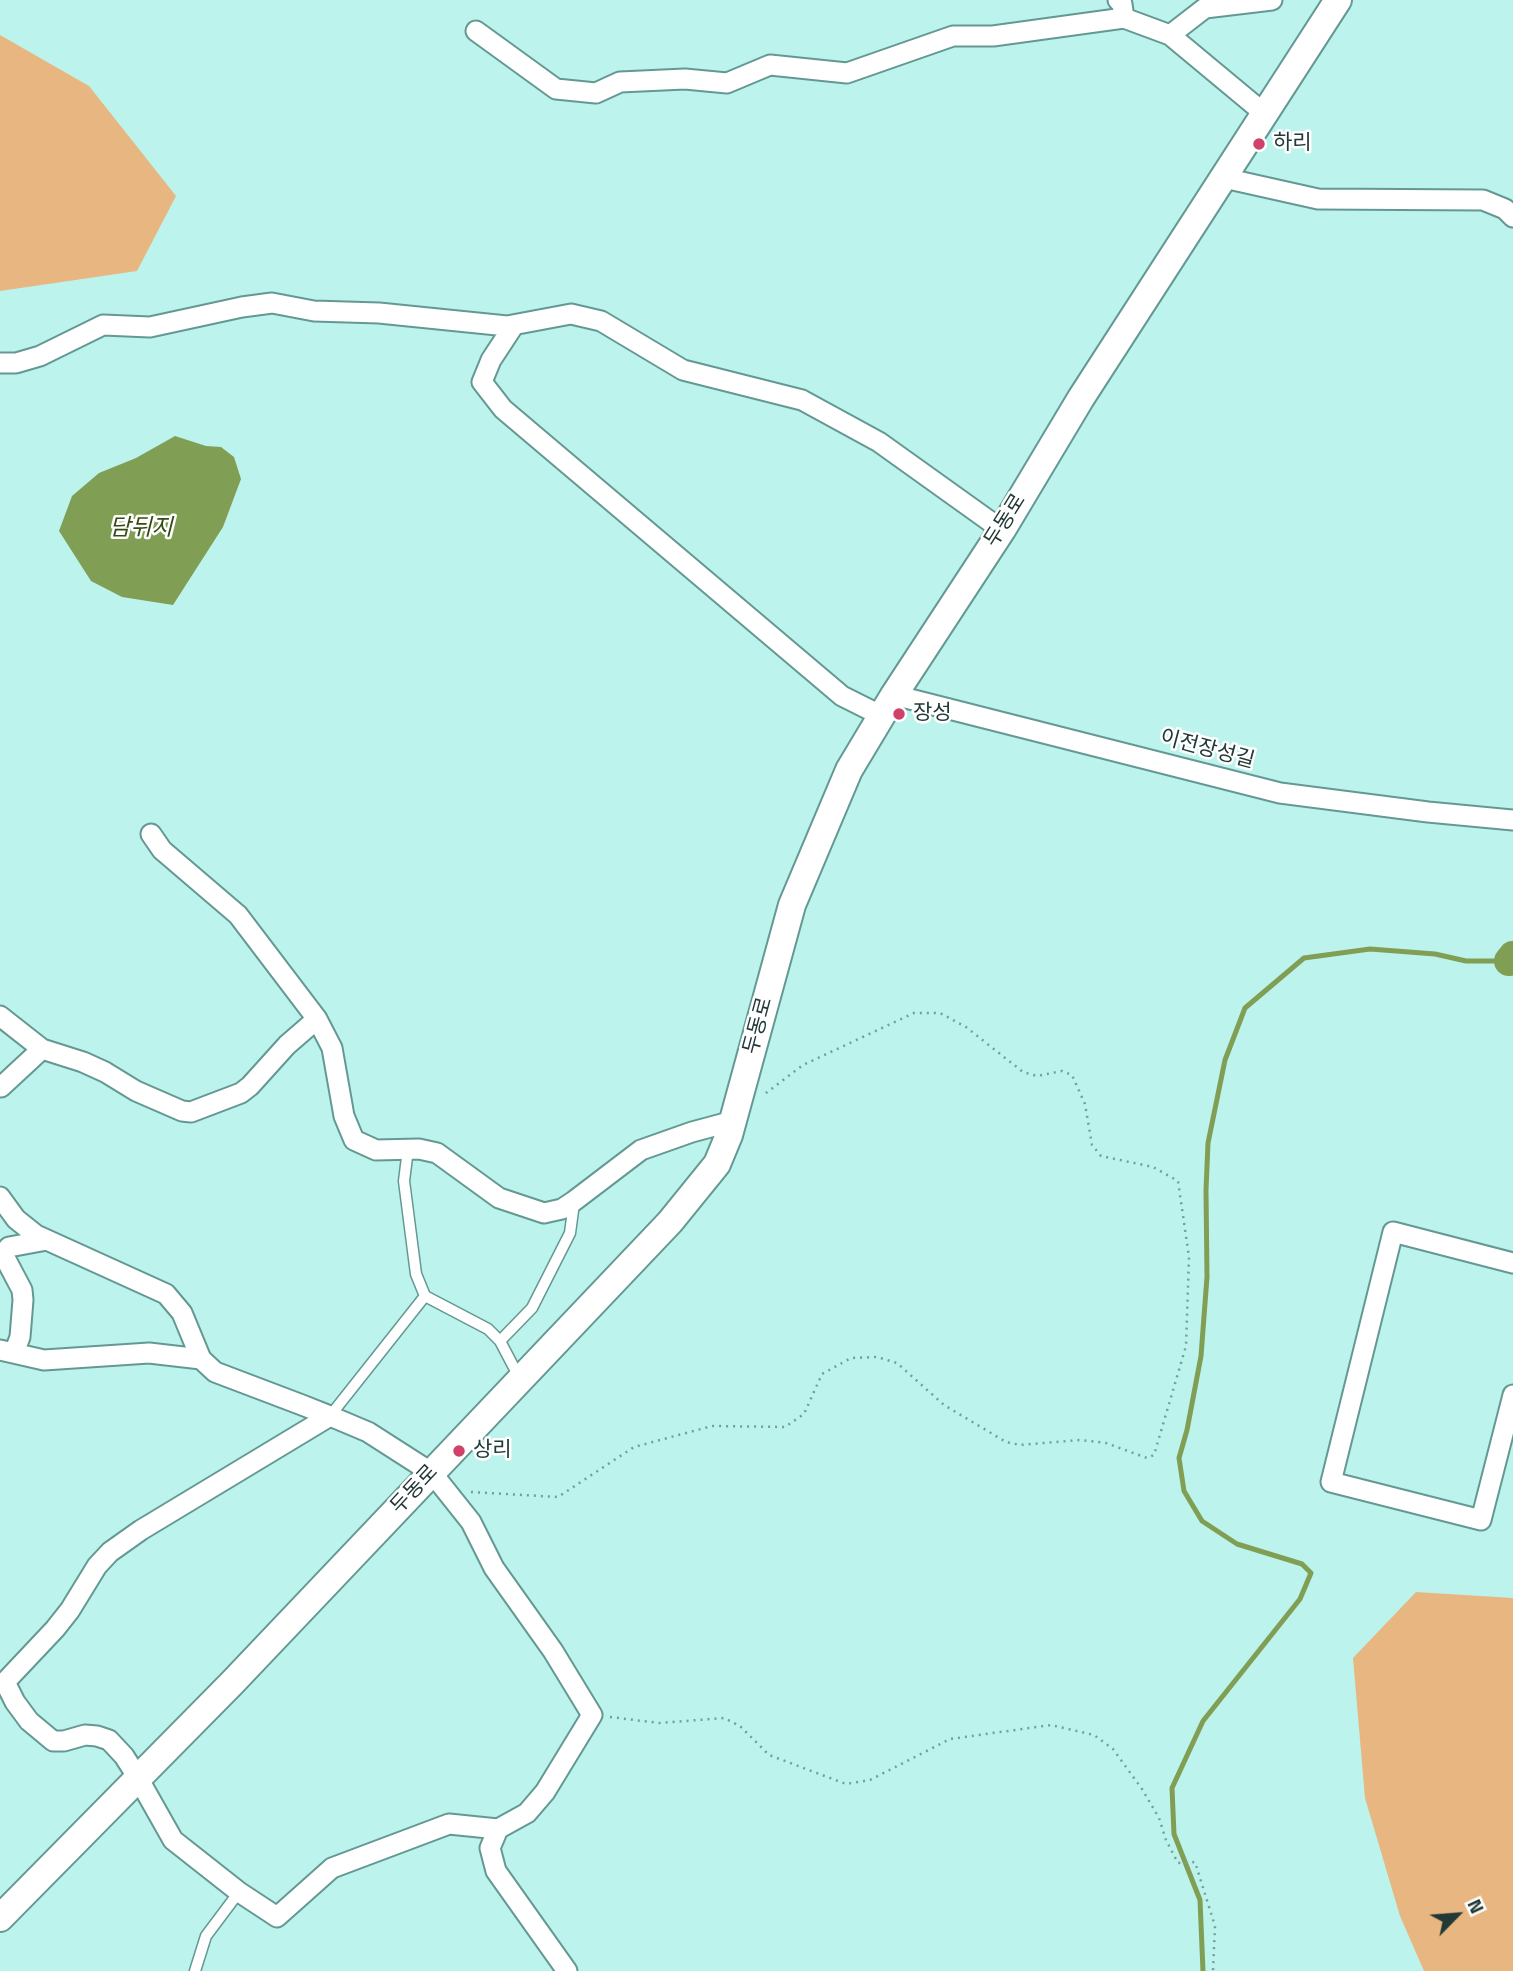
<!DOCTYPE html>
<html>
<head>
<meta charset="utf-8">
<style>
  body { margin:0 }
  #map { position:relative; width:1513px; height:1971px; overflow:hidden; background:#bcf3ed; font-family:"Titillium Web",sans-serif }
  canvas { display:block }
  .north { position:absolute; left:1422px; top:1880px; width:70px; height:70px; -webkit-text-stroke:5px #fff; paint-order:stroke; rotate:65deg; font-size:19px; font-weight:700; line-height:28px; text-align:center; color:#223936 }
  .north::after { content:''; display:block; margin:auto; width:24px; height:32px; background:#223936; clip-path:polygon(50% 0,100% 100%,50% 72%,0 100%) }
</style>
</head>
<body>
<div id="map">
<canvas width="1513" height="1971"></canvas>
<div class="north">N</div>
</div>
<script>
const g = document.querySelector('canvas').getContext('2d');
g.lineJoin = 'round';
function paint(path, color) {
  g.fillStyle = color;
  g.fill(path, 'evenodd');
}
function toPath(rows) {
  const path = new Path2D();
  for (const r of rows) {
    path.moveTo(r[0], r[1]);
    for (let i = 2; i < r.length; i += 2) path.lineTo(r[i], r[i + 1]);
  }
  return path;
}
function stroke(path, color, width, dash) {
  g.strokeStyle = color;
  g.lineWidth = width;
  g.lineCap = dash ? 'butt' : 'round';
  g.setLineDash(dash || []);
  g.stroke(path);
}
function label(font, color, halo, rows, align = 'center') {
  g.font = font + ' "Titillium Web","Noto Sans KR",sans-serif';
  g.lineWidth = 5;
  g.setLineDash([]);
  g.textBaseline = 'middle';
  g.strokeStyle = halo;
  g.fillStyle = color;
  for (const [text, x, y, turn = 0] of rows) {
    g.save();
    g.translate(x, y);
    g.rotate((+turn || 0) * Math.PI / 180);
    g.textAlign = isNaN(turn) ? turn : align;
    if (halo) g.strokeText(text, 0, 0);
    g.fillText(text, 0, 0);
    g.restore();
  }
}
const green = toPath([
  [0,35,89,86,176,196,137,271,0,291],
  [1416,1592,1513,1598,1513,1971,1424,1971,1400,1916,1365,1798,1353,1658]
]);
const water = toPath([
  [175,436,206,446,221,447,234,457,241,479,223,527,173,605,122,597,91,581,59,531,72,496,99,473,136,458]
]);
const stream = toPath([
  [1203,1971,1200,1900,1174,1834,1172,1788,1203,1721,1300,1599,1311,1573,1302,1564,1237,1544,1202,1521,1184,1491,1179,1458,1187,1430,1201,1356,1207,1277,1206,1190,1208,1143,1225,1060,1245,1008,1304,958,1370,949,1435,954,1466,961,1509,961,1513,969]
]);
const river = toPath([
  [1509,961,1513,956]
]);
const path = toPath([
  [471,1492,558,1497,634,1447,712,1426,785,1427,804,1414,822,1374,851,1358,877,1357,897,1363,944,1405,1006,1442,1020,1445,1080,1440,1106,1443,1147,1458,1154,1455,1186,1346,1189,1257,1178,1181,1153,1167,1101,1156,1092,1145,1085,1104,1072,1075,1062,1071,1037,1076,1023,1072,966,1027,940,1013,914,1013,803,1065,762,1096],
  [610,1717,659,1723,724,1718,740,1726,769,1755,846,1784,870,1780,950,1739,1051,1725,1094,1735,1113,1749,1142,1789,1159,1818,1166,1840,1178,1863,1195,1862,1215,1926,1213,1971]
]);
const service = toPath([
  [408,1149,404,1181,416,1274,425,1296,488,1329,500,1341,520,1379],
  [500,1341,532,1308,570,1233,574,1203],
  [330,1416,425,1296],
  [195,1971,206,1936,239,1892]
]);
const minor = toPath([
  [1118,0,1122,4,1124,18],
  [476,31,556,89,596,93,620,82,685,79,727,83,770,65,847,73,953,36,993,36,1124,18,1170,35,1265,114],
  [1170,35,1205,8,1272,0],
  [1224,178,1318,199,1483,200,1505,209,1513,217],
  [514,325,491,360,482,382,503,409,842,696,882,716],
  [0,363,16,363,40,356,103,325,150,327,242,307,272,303,314,311,379,313,507,326,571,314,601,321,683,370,802,400,879,442,1002,530],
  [894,695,1280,793,1428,812,1513,820],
  [151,834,162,850,238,915,317,1019,332,1048,344,1116,354,1140,376,1150,419,1149,437,1153,499,1198,544,1213,562,1209,574,1201,641,1150,692,1132,733,1121],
  [0,1016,42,1049,83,1062,105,1072,136,1091,182,1111,191,1112,241,1093,250,1086,287,1045,317,1019],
  [1,1087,42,1049],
  [0,1197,16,1219,36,1235,166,1294,182,1313,201,1359,215,1372,302,1405,330,1416,368,1432,432,1473,471,1522,494,1568,553,1651,592,1715,545,1792,527,1813,498,1829,449,1824,332,1868,277,1917,239,1892,173,1840,138,1778,124,1756,109,1740,97,1736,85,1735,64,1741,53,1741,29,1721,15,1702,5,1682,55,1629,70,1610,97,1566,110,1552,141,1530,330,1416],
  [1513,1263,1393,1232,1331,1482,1481,1520,1513,1395],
  [0,1350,44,1360,149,1353,201,1359],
  [14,1353,20,1337,23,1300,22,1290,3,1254,9,1247,47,1240],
  [498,1829,490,1848,496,1871,567,1971]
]);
const secondary = toPath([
  [0,1918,232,1683,670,1222,717,1164,729,1135,792,905,849,770,894,695,1002,530,1081,398,1338,0]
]);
const markers = [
  [1259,144,7,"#d0426a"],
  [899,714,7,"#d0426a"],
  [459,1451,7,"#d0426a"]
];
const poiNames = [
  ["하리",1273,144],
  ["장성",913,714],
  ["상리",473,1451]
];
const streetNames = [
  ["두동로",1006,521,-58],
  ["이전장성길",1207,750,15],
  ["두동로",759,1026,-75],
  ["두동로",415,1490,-47]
];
const waterNames = [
  ["담뒤지",141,529]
];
paint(green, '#e8b681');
paint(water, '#809f54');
stroke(stream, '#809f54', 5);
stroke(river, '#809f54', 30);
stroke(service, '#649893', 13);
stroke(minor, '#649893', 23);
stroke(secondary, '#649893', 30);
stroke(path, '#769e99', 2.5, [2, 5]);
stroke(service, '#fff', 10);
stroke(minor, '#fff', 19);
stroke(secondary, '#fff', 26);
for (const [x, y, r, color] of markers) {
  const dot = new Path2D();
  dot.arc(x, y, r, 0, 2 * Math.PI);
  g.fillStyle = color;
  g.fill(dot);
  stroke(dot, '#fff', 2.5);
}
label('21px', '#223936', '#fff', poiNames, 'left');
label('21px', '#223936', '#fff', streetNames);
label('italic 23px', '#364a14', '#fff', waterNames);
</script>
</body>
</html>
